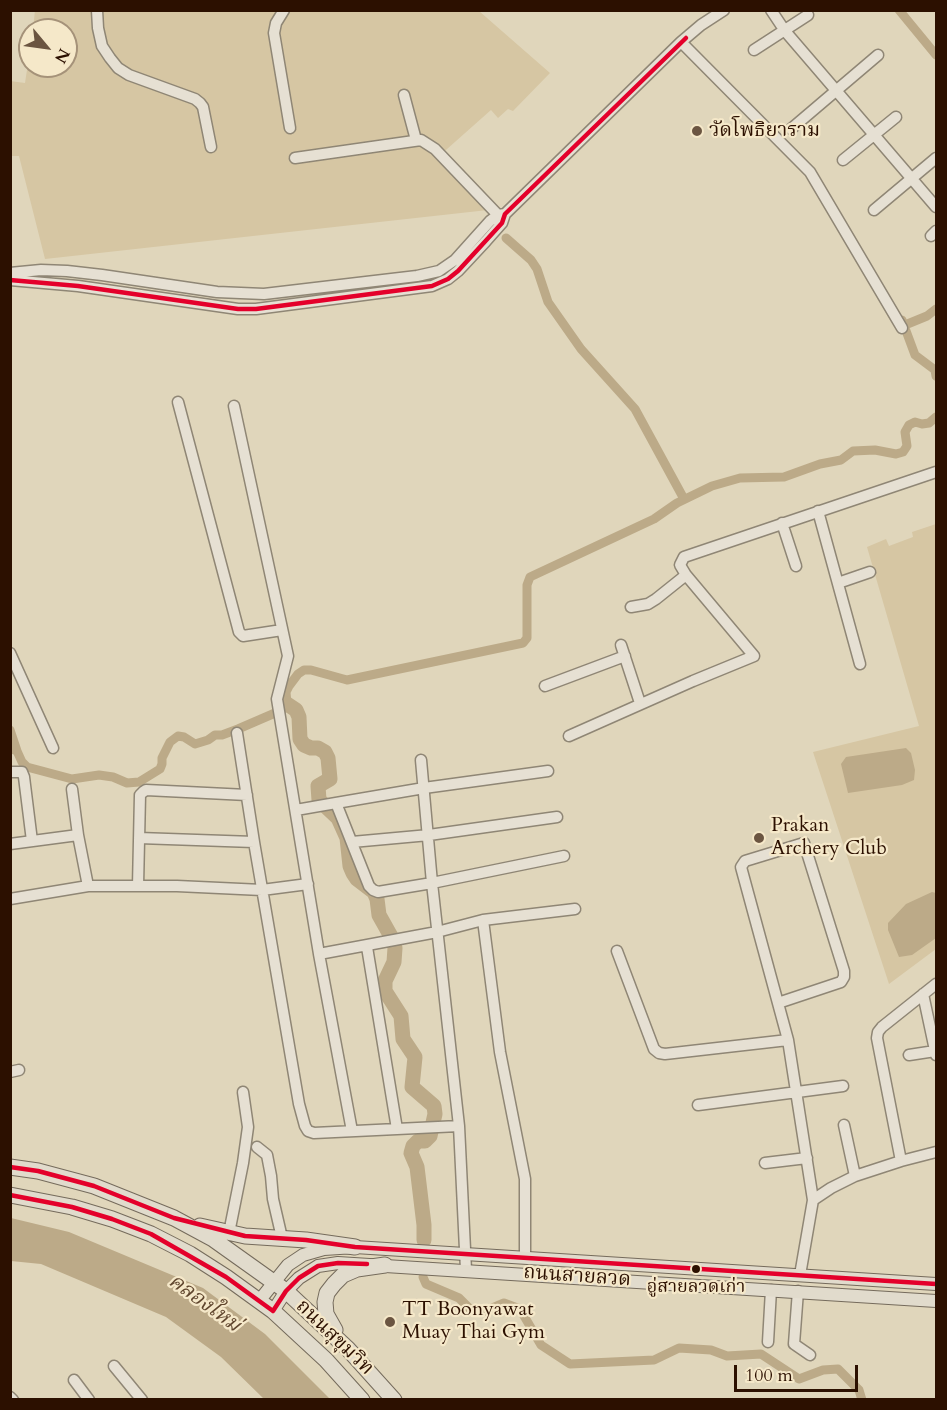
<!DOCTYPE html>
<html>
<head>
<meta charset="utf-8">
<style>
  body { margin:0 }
  #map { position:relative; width:947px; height:1410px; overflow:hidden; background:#e0d6bb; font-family:Cardo,serif }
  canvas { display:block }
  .frame { position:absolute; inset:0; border:12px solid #2c1000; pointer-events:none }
  .north { position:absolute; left:18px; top:18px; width:60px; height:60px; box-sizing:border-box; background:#f5e8c9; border:2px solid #a59279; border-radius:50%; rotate:119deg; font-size:16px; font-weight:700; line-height:24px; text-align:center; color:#2c1000 }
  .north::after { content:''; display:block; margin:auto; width:21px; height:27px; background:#6b5541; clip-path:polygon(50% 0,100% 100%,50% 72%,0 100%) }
  .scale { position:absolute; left:734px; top:1365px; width:124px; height:27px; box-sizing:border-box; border:3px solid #2c1000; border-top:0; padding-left:8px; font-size:18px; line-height:21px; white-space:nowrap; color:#2c1000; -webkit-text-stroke:4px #f5e8c9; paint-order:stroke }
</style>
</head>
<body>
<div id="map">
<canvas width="947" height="1410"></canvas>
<div class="frame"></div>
<div class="north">N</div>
<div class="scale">100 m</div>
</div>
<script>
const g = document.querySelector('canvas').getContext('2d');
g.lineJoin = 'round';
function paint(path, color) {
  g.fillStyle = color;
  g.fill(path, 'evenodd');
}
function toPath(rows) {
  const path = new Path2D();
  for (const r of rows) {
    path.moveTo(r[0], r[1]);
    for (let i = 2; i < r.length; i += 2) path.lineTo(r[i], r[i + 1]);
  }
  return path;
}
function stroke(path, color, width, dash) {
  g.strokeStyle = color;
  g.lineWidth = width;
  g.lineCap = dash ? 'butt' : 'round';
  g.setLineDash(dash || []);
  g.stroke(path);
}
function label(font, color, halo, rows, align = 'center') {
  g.font = font + ' Cardo,"Noto Serif Thai",serif';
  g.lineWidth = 4.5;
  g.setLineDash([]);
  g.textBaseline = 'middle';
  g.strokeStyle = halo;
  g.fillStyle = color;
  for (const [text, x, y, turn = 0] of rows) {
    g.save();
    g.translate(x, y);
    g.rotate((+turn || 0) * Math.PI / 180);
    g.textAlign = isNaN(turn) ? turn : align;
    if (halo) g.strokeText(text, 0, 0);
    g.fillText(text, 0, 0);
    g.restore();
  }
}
const green = toPath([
  [35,10,479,11,550,73,513,111,508,109,498,118,491,110,438,157,488,210,45,259,19,156,11,156,10,81,25,83,30,50,30,66,66,66,66,30,33,30],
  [936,524,936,949,889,984,813,752,919,726,867,547,886,539,889,546,913,537,912,532]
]);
const water = toPath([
  [906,748,911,753,915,770,914,780,902,785,848,793,841,764,846,757],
  [932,892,936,893,936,938,912,955,899,957,888,930,888,923,906,904],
  [11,1218,69,1232,203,1288,265,1334,330,1399,264,1399,221,1357,166,1317,41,1264,11,1261]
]);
const canal = toPath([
  [899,10,936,55],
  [506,238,531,260,537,269,548,302,581,349,635,409,684,499],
  [902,320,915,355,935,370,936,376],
  [905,325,927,316,936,309],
  [10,730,17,751],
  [10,748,17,751,22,762,27,767,72,779,99,775,113,777,127,783,139,782,160,769,162,764,162,758,170,742,178,736,184,737,195,744,208,740,215,735,222,735,238,729,282,710,287,704,286,692,289,686,298,674,304,670,311,670,347,680,523,643,527,638,527,585,530,577,654,519,677,503,712,486,740,478,784,477,820,464,841,460,853,451,875,450,896,454,903,452,907,446,905,432,909,425,915,422,922,424,929,423,936,417],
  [423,1277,426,1284,459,1298,469,1308,476,1311,483,1312,504,1303,520,1309,541,1345,570,1364,654,1360,679,1348,711,1350,727,1356,761,1354,799,1379,823,1370,838,1369,859,1390,862,1400]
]);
const river = toPath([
  [287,704,296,710,299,717,300,739,304,745,311,748,318,748,325,752,328,758,330,779,318,786,319,800,338,818,347,838,350,866,353,873,357,879,374,892,377,899,379,915,393,940,395,948,394,962,385,981,385,991,401,1016,403,1039,415,1057,412,1087,434,1106,435,1114,430,1136,425,1141,418,1141,413,1146,411,1153,417,1167,424,1225,424,1240]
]);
const minor = toPath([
  [97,10,98,28,102,46,110,58,118,68,129,75,195,99,200,103,203,107,211,147],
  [284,10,276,23,274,33,290,128],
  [771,10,785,31,936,207],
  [681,42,810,172,902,328],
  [754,50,808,15],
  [404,95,416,140],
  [791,129,878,55],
  [295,158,421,140,435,149,498,215],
  [843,160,896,117],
  [874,210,936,158],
  [931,236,936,231],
  [10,273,41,270,67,271,102,275,217,292,264,294,417,276,439,271,455,260,490,221,498,215,505,214],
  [10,280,78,286,238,309,256,309,432,286,448,279,458,271,486,241,502,223,505,214,681,42,701,25,724,10],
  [178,402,239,632,243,636,282,630],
  [234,406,288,656,277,699,319,954,437,932,483,920],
  [818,511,860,664],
  [782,523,796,566],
  [838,583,870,572],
  [631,607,648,604,656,599,686,575],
  [621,645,640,703],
  [10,653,53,748],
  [545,686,625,656],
  [569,736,693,681,754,656,686,575,680,565,684,557,936,472],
  [421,760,432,883,459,1126,466,1270],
  [10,772,22,772,24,777,32,841],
  [72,789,78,835],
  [336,803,424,788,548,771],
  [296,810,336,803,369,886,373,890,378,892,432,883,564,856],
  [139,838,254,842,237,733],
  [254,842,299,1104,305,1126,308,1131,314,1133,459,1126],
  [352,842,429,835,557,817],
  [10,844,78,835,88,886],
  [138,886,140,795,143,792,146,790,247,795],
  [10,899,88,886,177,886,262,890,308,884],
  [367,947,397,1129],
  [617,951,654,1049,659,1053,665,1054,788,1040],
  [319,954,352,1131],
  [923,994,936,1055],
  [778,1003,841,982,844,977,844,971,804,843,745,861,741,867,788,1040,813,1200,800,1275],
  [909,1055,935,1051],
  [10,1072,19,1070],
  [698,1105,843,1086],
  [844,1125,855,1176],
  [257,1147,267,1155,271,1176,273,1199,282,1238],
  [901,1161,877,1038,878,1032,882,1027,936,984],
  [765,1163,807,1158],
  [813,1200,831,1188,855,1176,901,1161,936,1152],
  [229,1233,243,1163,248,1127,243,1092],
  [525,1257,525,1179,500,1052,483,920,575,909],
  [798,1291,794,1344,810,1355],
  [768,1342,771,1290],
  [114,1366,142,1400],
  [74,1380,89,1400],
  [10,1397,13,1400]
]);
const major = toPath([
  [259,1301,288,1265,303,1255,324,1249,355,1247,936,1284],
  [273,1311,286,1291,299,1278,318,1266,338,1263,936,1301]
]);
const highway = toPath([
  [10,1167,38,1171,94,1186,174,1218,213,1239,286,1291,348,1349,394,1400],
  [10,1195,72,1207,112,1219,151,1234,190,1254,226,1277,273,1311,326,1360,362,1400],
  [200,1226,245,1236,306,1240,355,1247],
  [335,1330,326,1314,325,1302,327,1293,334,1284,343,1275,357,1269,385,1265]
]);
const bus1 = toPath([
  [10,280,78,286,238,309,256,309,432,286,448,279,458,271,502,223,505,214,686,38],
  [10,1167,38,1171,94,1186,174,1218,245,1236,306,1240,355,1247,936,1284],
  [10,1195,72,1207,112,1219,151,1234,226,1277,273,1311],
  [273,1311,286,1291,299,1278,318,1266,338,1263,367,1264]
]);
const markers = [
  [697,131,6,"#6b5541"],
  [759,838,6,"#6b5541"],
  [696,1269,5,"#2c1000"],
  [390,1322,6,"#6b5541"]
];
const busNames = [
  ["อู่สายลวดเก่า",696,1288]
];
const poiNames = [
  ["วัดโพธิยาราม",709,131],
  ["Prakan",771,826],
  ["Archery Club",771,849],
  ["TT Boonyawat",402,1310],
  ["Muay Thai Gym",402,1333]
];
const streetNames = [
  ["ถนนสายลวด",577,1277,4],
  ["ถนนสุขุมวิท",334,1338,44]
];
const waterNames = [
  ["คลองใหม่",204,1304,36]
];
paint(green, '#d6c6a3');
paint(water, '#bcaa88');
stroke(canal, '#bcaa88', 9);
stroke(river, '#bcaa88', 15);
stroke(minor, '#8f8675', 13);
stroke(major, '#756b5c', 14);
stroke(highway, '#756b5c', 17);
stroke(minor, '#e6e0d3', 10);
stroke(major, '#e1dbcc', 12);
stroke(highway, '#e1dbcc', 15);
stroke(bus1, '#e4002b', 4.5);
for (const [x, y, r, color] of markers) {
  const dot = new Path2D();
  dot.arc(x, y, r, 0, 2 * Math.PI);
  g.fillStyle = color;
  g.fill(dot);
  stroke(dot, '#f5e8c9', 2);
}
label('18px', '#2c1000', '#f5e8c9', busNames);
label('20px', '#2c1000', '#f5e8c9', poiNames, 'left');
label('20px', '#2c1000', '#f5e8c9', streetNames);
label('italic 21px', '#60462e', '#f5e8c9', waterNames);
</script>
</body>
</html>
